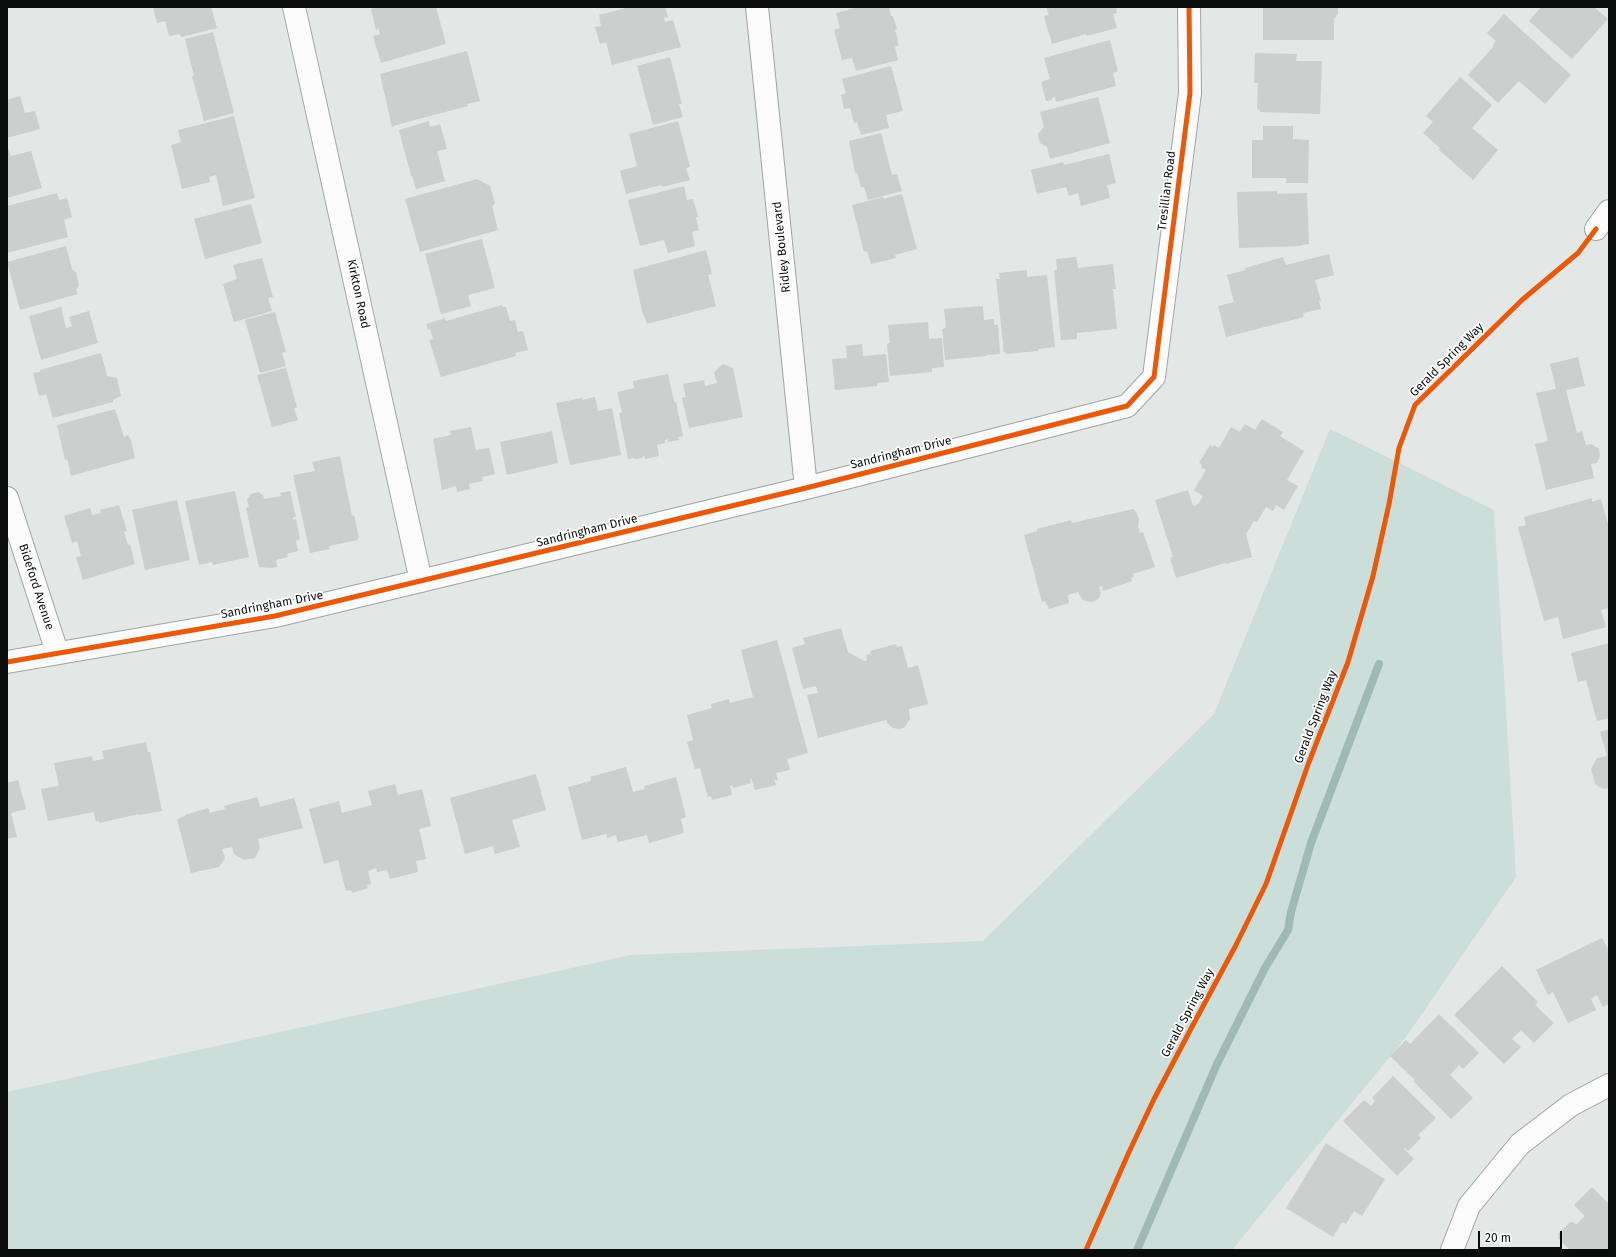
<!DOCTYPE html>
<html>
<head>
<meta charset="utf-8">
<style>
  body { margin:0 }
  #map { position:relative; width:1616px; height:1257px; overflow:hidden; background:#e3e7e6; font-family:"Fira Sans",sans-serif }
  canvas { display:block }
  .frame { position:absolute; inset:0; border:8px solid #0b0d0d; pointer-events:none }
  .scale { position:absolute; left:1478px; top:1231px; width:84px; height:18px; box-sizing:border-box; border:2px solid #0b0d0d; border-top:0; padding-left:5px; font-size:12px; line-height:14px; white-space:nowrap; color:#0b0d0d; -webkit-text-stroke:3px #fff; paint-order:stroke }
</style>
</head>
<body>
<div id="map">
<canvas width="1616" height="1257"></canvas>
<div class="frame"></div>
<div class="scale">20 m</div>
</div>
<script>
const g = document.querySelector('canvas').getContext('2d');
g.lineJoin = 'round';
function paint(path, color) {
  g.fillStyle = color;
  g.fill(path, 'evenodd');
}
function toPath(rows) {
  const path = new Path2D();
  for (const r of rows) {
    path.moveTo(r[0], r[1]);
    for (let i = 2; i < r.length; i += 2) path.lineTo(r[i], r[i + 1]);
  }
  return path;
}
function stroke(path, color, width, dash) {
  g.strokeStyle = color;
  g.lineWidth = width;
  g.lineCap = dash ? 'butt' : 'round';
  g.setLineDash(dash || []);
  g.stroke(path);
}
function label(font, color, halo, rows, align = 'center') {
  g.font = font + ' "Fira Sans",sans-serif';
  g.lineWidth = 3.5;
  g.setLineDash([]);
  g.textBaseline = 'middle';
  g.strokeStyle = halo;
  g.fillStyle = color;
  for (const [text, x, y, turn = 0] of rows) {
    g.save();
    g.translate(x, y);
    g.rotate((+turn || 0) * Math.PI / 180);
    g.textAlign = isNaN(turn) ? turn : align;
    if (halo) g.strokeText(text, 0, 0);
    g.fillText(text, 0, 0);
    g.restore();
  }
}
const green = toPath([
  [1330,429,1494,510,1516,877,1406,1037,1232,1250,7,1250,7,1092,631,955,983,941,1214,714]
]);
const stream = toPath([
  [1137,1250,1217,1064,1265,968,1288,930,1291,912,1311,843,1379,664]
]);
const building = toPath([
  [153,7,211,7,217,28,181,37,180,34,169,36,165,21,157,23],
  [377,7,436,7,446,44,381,63,373,36,380,34,379,29,376,30,371,9],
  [630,7,665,7,668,17,664,18,665,22,673,20,681,47,612,65,606,42,600,44,595,27,601,26,599,15],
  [859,7,889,7,891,16,893,16,897,29,895,30,899,45,895,47,898,60,856,71,852,58,842,60,834,30,840,28,836,13],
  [1046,7,1116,7,1117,13,1113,14,1117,28,1087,36,1086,34,1052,44,1044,16,1049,15],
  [1267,7,1338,7,1338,14,1334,19,1334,40,1263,40,1263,8],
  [1541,7,1594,7,1608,19,1572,59,1529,21],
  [1504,14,1571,75,1545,104,1519,81,1498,103,1468,75,1493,47,1493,45,1496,41,1487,33],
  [213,32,234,113,204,121,192,76,194,76,185,39],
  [1110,40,1118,71,1113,73,1116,86,1056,102,1055,97,1052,98,1052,100,1046,101,1041,82,1050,79,1044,58],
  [467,51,480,101,467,104,468,106,396,125,392,127,380,74],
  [1255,53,1297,54,1296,61,1322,61,1320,114,1260,112,1260,110,1257,109,1258,83,1254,83],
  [670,57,682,104,679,104,683,117,653,125,637,66],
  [891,66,903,111,886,115,889,128,861,135,857,122,854,123,850,108,844,109,841,95,846,93,842,79],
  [1460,77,1492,105,1472,128,1498,150,1473,180,1439,150,1440,148,1423,133,1433,122,1426,116],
  [20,96,25,113,35,111,40,129,7,138,7,100],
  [1098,97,1110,143,1050,159,1047,147,1040,143,1038,134,1044,127,1040,112],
  [234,116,255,198,223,206,216,175,209,177,210,182,182,189,171,145,181,142,178,130],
  [429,121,430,127,440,124,447,149,437,151,445,181,416,189,412,176,411,176,399,130],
  [678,121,690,167,686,168,690,180,662,187,661,185,626,194,620,171,637,166,629,134],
  [1263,126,1293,126,1293,139,1309,140,1308,183,1286,183,1286,178,1252,178,1252,140,1263,140],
  [881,133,892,175,897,174,902,191,868,200,864,187,861,187,857,173,855,173,849,141],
  [7,145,11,156,31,151,42,188,7,198],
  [1109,154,1116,183,1107,185,1110,198,1081,206,1078,193,1069,196,1066,187,1037,194,1031,170,1063,162,1064,165],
  [477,179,490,186,495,203,492,206,498,230,420,252,405,199],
  [684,186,687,200,693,199,698,217,696,217,699,230,692,232,695,246,668,253,664,240,640,246,628,200],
  [1277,191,1277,194,1307,193,1309,244,1301,245,1301,246,1239,248,1237,192],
  [57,193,59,200,67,198,72,217,64,220,68,237,7,253,7,206],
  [902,194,917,249,895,255,896,258,871,264,867,251,864,252,852,205,883,197,884,199],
  [251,204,262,243,205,259,194,219],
  [482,239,495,288,468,295,471,306,441,314,425,254],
  [66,246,72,269,76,272,79,286,76,290,78,294,20,310,7,262],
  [706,250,712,274,708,275,716,306,647,324,644,315,643,315,633,270],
  [1329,254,1334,275,1315,280,1321,301,1319,301,1321,309,1303,313,1304,317,1226,337,1218,306,1234,302,1227,275,1246,270,1245,268,1283,257,1286,265],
  [1076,257,1078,268,1113,264,1116,289,1113,289,1117,329,1077,333,1077,339,1061,340,1054,270,1057,270,1056,259],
  [262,258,273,297,268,298,272,311,234,322,223,284,237,279,233,265],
  [1027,270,1027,277,1047,275,1055,347,1038,349,1038,351,1006,354,1006,352,1004,353,996,279,1000,279,999,273],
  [502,305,503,307,506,307,510,321,515,320,518,332,523,331,528,350,515,353,516,356,441,377,429,340,433,339,430,329,428,330,426,324,445,318,446,321],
  [983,306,984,320,994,319,994,325,998,325,1000,354,987,355,987,356,945,360,942,329,946,328,944,309],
  [61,307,66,328,72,326,69,317,89,311,98,343,41,360,29,316],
  [275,312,286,352,282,353,286,366,260,373,245,320],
  [928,322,929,339,942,338,944,367,932,368,932,372,890,376,887,344,890,343,888,325],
  [862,344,863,356,886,354,889,382,877,383,877,386,835,390,832,359,847,358,846,346],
  [101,353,107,376,117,378,121,396,113,400,113,402,53,418,46,394,39,396,33,373,40,372,40,370],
  [1578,357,1585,386,1566,390,1577,433,1582,431,1586,445,1591,444,1599,449,1600,456,1597,463,1591,464,1594,478,1546,490,1535,444,1548,441,1536,393,1556,389,1550,364],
  [723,364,733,368,743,417,689,428,682,398,686,397,683,384,704,380,705,386,717,383,714,372],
  [286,368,297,407,294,408,298,420,272,427,257,375],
  [668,374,674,402,676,402,683,436,678,437,679,440,668,442,668,439,665,440,665,443,657,445,659,456,645,459,644,455,642,458,636,459,633,458,628,459,619,413,622,412,617,392,634,388,633,381],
  [595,397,598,411,612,408,621,455,570,465,556,403,582,398,583,400],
  [115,409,124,437,128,435,131,440,135,458,71,476,69,469,70,469,67,459,65,460,57,425],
  [1262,419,1283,432,1280,436,1304,451,1287,480,1298,486,1284,510,1276,505,1273,511,1266,507,1257,522,1254,521,1246,534,1252,557,1226,564,1225,563,1176,578,1170,558,1173,557,1155,500,1188,490,1193,506,1198,504,1203,496,1194,490,1206,470,1201,467,1202,465,1199,463,1210,445,1213,447,1214,445,1219,448,1231,427,1240,432,1245,424,1255,430],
  [471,427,476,450,489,448,495,474,482,477,483,481,469,484,470,489,457,492,456,486,442,490,433,439,451,435,450,431],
  [552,431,558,463,507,475,500,442],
  [340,456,352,516,354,515,359,538,357,538,358,540,329,546,330,549,310,553,293,475,315,471,312,462],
  [235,491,249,557,213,565,212,562,199,565,185,501],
  [290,491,296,517,293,517,293,520,296,519,300,539,296,541,298,551,287,554,288,557,276,560,277,567,270,568,259,567,246,508,249,507,247,500,251,494,258,492,263,495,264,499,281,496,280,493],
  [1592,498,1592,502,1601,499,1609,528,1609,608,1601,610,1606,627,1563,639,1558,617,1544,621,1518,527,1526,525,1524,517],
  [177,500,190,560,145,570,132,510],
  [119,505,127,531,124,532,128,545,130,544,135,564,83,580,76,557,81,556,77,541,72,543,64,516,90,508,92,515,101,513,100,510],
  [1133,509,1137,513,1139,520,1138,526,1140,533,1143,532,1155,567,1133,574,1134,577,1131,578,1132,581,1103,591,1102,586,1099,587,1101,593,1099,598,1095,601,1091,602,1085,601,1082,599,1078,592,1068,595,1069,603,1049,609,1045,601,1042,602,1024,535,1037,531,1037,529,1071,520,1072,523],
  [841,628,848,652,864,661,867,661,866,655,871,654,870,651,896,644,897,647,902,646,908,668,918,665,928,704,909,709,910,719,904,728,899,729,893,728,888,724,886,720,818,738,807,695,818,693,816,686,803,689,792,648,805,644,803,638],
  [777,640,808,753,787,759,790,770,776,773,778,780,774,780,776,785,755,790,751,778,750,779,751,783,733,788,732,785,730,786,732,795,712,800,711,796,708,797,700,768,695,769,687,742,693,740,687,715,712,708,711,704,729,699,730,703,753,697,741,650],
  [1609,643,1609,718,1597,721,1586,680,1578,682,1571,653],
  [1609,729,1609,788,1603,789,1595,784,1591,769,1597,758,1607,756,1600,732],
  [146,742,148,752,150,752,162,811,139,815,139,814,99,823,99,821,96,822,94,812,48,821,41,789,59,786,54,763,92,756,93,761,104,759,102,751],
  [626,767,633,792,645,789,644,786,676,777,686,817,681,819,684,833,649,843,647,835,618,842,616,835,607,838,606,834,582,840,568,787,591,781,590,777],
  [536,774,546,810,512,820,520,847,495,854,493,846,465,854,450,798],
  [18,780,26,809,11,813,17,837,7,839,7,783],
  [395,784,398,795,422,789,431,826,419,829,426,859,416,861,418,872,390,879,387,870,377,872,376,868,368,871,371,884,367,885,368,888,352,893,351,890,346,891,338,860,324,864,309,809,339,801,342,813,372,805,368,791],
  [257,797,260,807,294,798,303,828,258,839,260,848,255,858,244,860,234,854,232,847,222,849,225,858,219,867,191,873,177,819,185,816,185,815,208,808,210,813,225,809,224,806],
  [1602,938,1609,951,1609,1004,1603,1007,1597,995,1591,999,1596,1010,1568,1023,1553,992,1548,995,1536,970],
  [1502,966,1538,1002,1535,1005,1554,1023,1534,1043,1521,1030,1512,1039,1521,1047,1504,1064,1454,1015],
  [1439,1014,1479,1053,1463,1069,1459,1065,1450,1075,1473,1098,1451,1119,1413,1081,1415,1080,1390,1056,1406,1040,1410,1044],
  [1393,1076,1436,1118,1418,1135,1421,1138,1408,1151,1405,1148,1404,1149,1414,1159,1397,1176,1343,1121,1364,1100,1371,1106,1375,1101,1372,1098],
  [1326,1143,1385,1179,1362,1216,1354,1211,1346,1224,1342,1222,1333,1237,1286,1208],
  [1592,1187,1609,1204,1609,1250,1570,1250,1558,1238,1558,1234,1570,1222,1573,1222,1576,1225,1585,1216,1574,1205]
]);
const street = toPath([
  [294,7,421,581],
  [757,7,806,488],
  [1596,229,1609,211],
  [7,498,57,652],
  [7,662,275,616,806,488,1127,406,1154,377,1190,93,1189,7],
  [1452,1250,1469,1206,1520,1144,1571,1105,1609,1085]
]);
const cycleway = toPath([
  [7,662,275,616,806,488,1127,406,1154,377,1190,93,1189,7],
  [1086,1250,1129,1152,1154,1099,1194,1023,1236,945,1266,884,1309,762,1348,662,1373,576,1389,504,1399,448,1415,405,1522,300,1578,253,1596,229]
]);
const streetNames = [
  ["Tresillian Road",1167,191,-83],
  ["Ridley Boulevard",782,247,-96],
  ["Kirkton Road",358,294,78],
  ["Gerald Spring Way",1447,360,-45],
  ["Sandringham Drive",901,453,-14],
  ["Sandringham Drive",587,531,-14],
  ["Bideford Avenue",36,587,72],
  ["Sandringham Drive",272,605,-11],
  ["Gerald Spring Way",1316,717,-69],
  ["Gerald Spring Way",1188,1013,-62]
];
paint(green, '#cbded9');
stroke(stream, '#9fbab4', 8);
paint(building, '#cdcece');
stroke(street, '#a0a4a3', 24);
stroke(street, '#fbfbfb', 22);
stroke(cycleway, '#e8590c', 5);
label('12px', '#0b0d0d', '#fff', streetNames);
</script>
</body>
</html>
